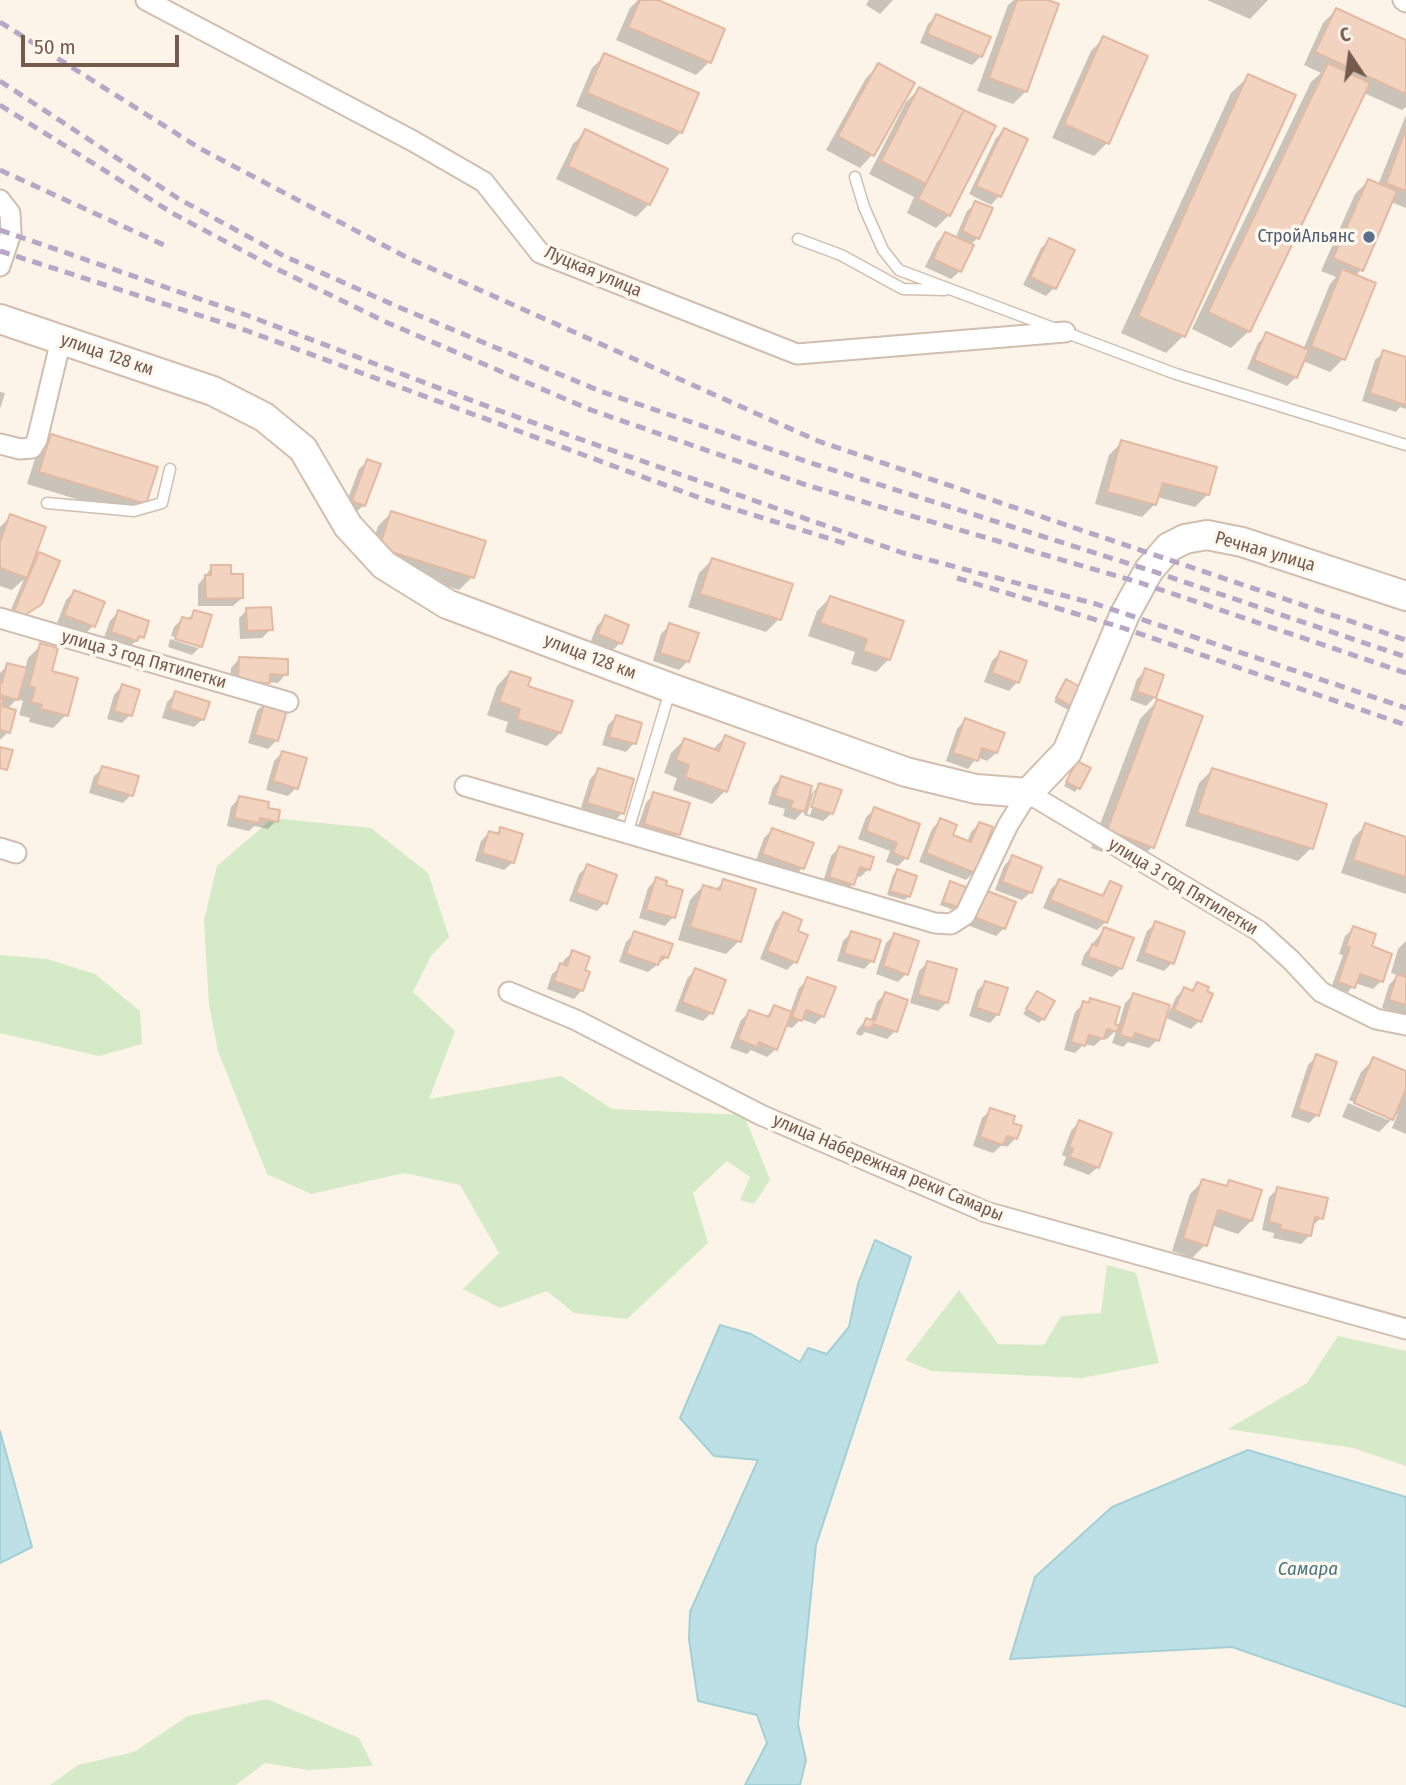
<!DOCTYPE html>
<html>
<head>
<meta charset="utf-8">
<style>
  body { margin:0 }
  #map { position:relative; width:1406px; height:1785px; overflow:hidden; background:#fcf4e8; font-family:"Fira Sans Condensed",sans-serif }
  canvas { display:block }
  .north { position:absolute; left:1315px; top:21px; width:70px; height:70px; -webkit-text-stroke:5px #fff8ee; paint-order:stroke; rotate:347deg; font-size:19px; font-weight:700; line-height:28px; text-align:center; color:#765a4c }
  .north::after { content:''; display:block; margin:auto; width:24px; height:32px; background:#765a4c; clip-path:polygon(50% 0,100% 100%,50% 72%,0 100%) }
  .scale { position:absolute; left:21px; top:35px; width:158px; height:32px; box-sizing:border-box; border:4px solid #765a4c; border-top:0; padding-left:9px; font-size:21px; line-height:24px; white-space:nowrap; color:#765a4c; -webkit-text-stroke:5px #fff8ee; paint-order:stroke }
</style>
</head>
<body>
<div id="map">
<canvas width="1406" height="1785"></canvas>
<div class="north">С</div>
<div class="scale">50 m</div>
</div>
<script>
const g = document.querySelector('canvas').getContext('2d');
g.lineJoin = 'round';
function paint(path, color) {
  g.fillStyle = color;
  g.fill(path, 'evenodd');
}
function toPath(rows) {
  const path = new Path2D();
  for (const r of rows) {
    path.moveTo(r[0], r[1]);
    for (let i = 2; i < r.length; i += 2) path.lineTo(r[i], r[i + 1]);
  }
  return path;
}
function stroke(path, color, width, dash) {
  g.strokeStyle = color;
  g.lineWidth = width;
  g.lineCap = dash ? 'butt' : 'round';
  g.setLineDash(dash || []);
  g.stroke(path);
}
function label(font, color, halo, rows, align = 'center') {
  g.font = font + ' "Fira Sans Condensed",sans-serif';
  g.lineWidth = 7;
  g.setLineDash([]);
  g.textBaseline = 'middle';
  g.strokeStyle = halo;
  g.fillStyle = color;
  for (const [text, x, y, turn = 0] of rows) {
    g.save();
    g.translate(x, y);
    g.rotate((+turn || 0) * Math.PI / 180);
    g.textAlign = isNaN(turn) ? turn : align;
    if (halo) g.strokeText(text, 0, 0);
    g.fillText(text, 0, 0);
    g.restore();
  }
}
const green = toPath([
  [273,818,371,828,428,873,449,937,431,956,413,992,455,1031,429,1099,561,1076,612,1109,744,1115,770,1180,754,1204,740,1200,750,1177,727,1161,693,1193,708,1243,627,1319,574,1313,547,1291,500,1308,463,1289,499,1253,460,1185,404,1173,311,1194,267,1174,218,1051,209,1005,204,920,217,866],
  [0,955,47,959,95,974,140,1011,142,1044,99,1056,0,1033],
  [1107,1265,1136,1273,1159,1363,1082,1378,931,1371,905,1360,959,1290,998,1344,1044,1345,1061,1316,1101,1313],
  [1338,1336,1406,1351,1406,1466,1353,1448,1228,1429,1307,1383],
  [267,1699,359,1738,373,1766,308,1770,265,1763,236,1785,50,1785,78,1765,134,1752,188,1716]
]);
const water = toPath([
  [875,1240,911,1257,816,1545,798,1724,806,1760,800,1785,745,1785,767,1743,757,1715,698,1701,689,1639,690,1612,758,1460,714,1456,680,1418,720,1325,751,1334,800,1362,808,1348,827,1354,849,1327,858,1284,875,1240],
  [0,1431,32,1547,0,1563,0,1431],
  [1248,1450,1406,1497,1406,1707,1232,1647,1010,1659,1035,1577,1112,1507,1248,1450]
]);
const shadow = toPath([
  [638,0,653,0,709,62,696,75,616,40,630,8],
  [869,0,893,0,880,14,866,5],
  [1014,0,1043,0,1026,91,1013,104,977,91,1008,5],
  [1207,0,1268,0,1250,19],
  [1336,10,1406,42,1406,107,1402,110,1364,93,1249,331,1231,348,1192,329,1311,82,1321,73,1304,65,1323,23],
  [936,16,981,56,972,65,920,43,928,24],
  [1104,38,1107,143,1094,156,1052,138,1091,51],
  [605,55,681,132,668,145,576,106,592,68],
  [879,65,912,84,872,155,860,168,826,150,866,78],
  [1249,76,1183,336,1166,353,1121,333,1231,93],
  [919,89,949,215,936,228,907,213,914,197,869,174,906,102],
  [1406,115,1406,208,1391,202,1361,270,1355,276,1343,359,1330,372,1303,361,1296,377,1287,386,1247,369,1258,343,1266,335,1303,350,1330,284,1336,277,1321,271,1355,194,1368,181,1378,185],
  [1004,130,1026,140,999,196,991,205,969,194,996,138],
  [586,131,649,204,636,217,556,179,573,144],
  [976,203,978,238,970,245,960,271,951,279,925,267,937,242,945,234,955,239,967,211],
  [1050,240,1054,288,1046,296,1023,285,1041,248],
  [1384,352,1406,359,1406,409,1400,407,1396,412,1362,401,1375,360],
  [0,392,5,393,0,409],
  [51,436,145,503,132,516,27,484,38,449],
  [1122,442,1208,494,1195,507,1157,497,1155,504,1142,517,1095,504,1109,455],
  [368,461,364,505,355,513,344,509,359,469],
  [391,513,472,577,459,590,367,561,378,526],
  [11,516,31,562,39,554,41,603,15,623,7,619,24,579,12,590,0,586,0,527],
  [712,560,779,619,766,632,688,607,699,573],
  [212,567,229,576,242,598,233,606,198,606,198,585],
  [74,592,93,626,85,634,57,623,66,600],
  [830,598,889,659,876,672,851,664,855,652,808,636,817,611],
  [247,610,271,629,262,638,240,639,239,618],
  [118,612,142,637,127,648,103,640,110,621],
  [195,612,201,646,192,655,168,647,170,639,198,648,198,644,171,636,174,627,182,619,187,620],
  [605,617,620,643,612,651,590,643,597,626],
  [670,625,688,661,679,670,653,661,661,634],
  [41,645,66,715,53,728,29,722,30,718,19,715,23,701,17,699,7,709,8,732,0,740,0,673,8,665,25,669,28,658],
  [1000,653,1017,682,1009,691,984,682,992,661],
  [239,659,286,674,278,683,268,682,259,691,230,690,231,668],
  [1146,670,1155,697,1146,706,1130,700,1137,679],
  [510,672,560,733,547,746,505,732,508,722,487,715,497,686],
  [1063,685,1072,706,1068,710,1054,702],
  [122,686,130,715,122,723,107,719,114,695],
  [176,693,203,719,194,727,162,718,167,702],
  [1157,701,1152,847,1135,864,1091,848,1140,719],
  [265,703,277,740,268,749,248,743,257,711],
  [616,717,634,743,626,752,602,745,608,725],
  [965,720,996,753,987,761,977,757,968,769,946,761,957,729],
  [725,737,725,791,712,804,673,790,677,778,664,773,671,753,684,740,712,750],
  [282,753,296,788,288,796,266,790,274,761],
  [1077,763,1089,769,1075,792,1064,786],
  [103,768,131,795,123,803,89,793,94,776],
  [598,770,622,813,614,822,580,811,590,779],
  [1212,770,1311,848,1298,861,1185,826,1199,783],
  [781,778,807,798,820,785,832,813,823,821,804,815,806,808,795,820,783,816,785,809,768,804,773,787],
  [814,792,818,792,810,815,807,814],
  [654,794,678,834,670,842,636,832,646,803],
  [239,798,266,809,276,821,268,829,254,826,249,831,227,826,231,807],
  [875,809,918,825,906,858,898,866,886,862,890,851,858,839,866,817],
  [940,820,951,836,967,842,971,832,979,824,974,872,966,880,919,862,932,829],
  [1366,825,1406,839,1406,894,1341,873,1353,838],
  [501,829,513,862,504,870,475,861,481,841,489,833,495,834],
  [772,830,811,844,802,868,794,877,755,863,764,838],
  [839,848,869,869,860,877,855,876,853,884,844,893,822,885,831,856],
  [1012,857,1031,892,1022,900,995,890,1004,866],
  [588,866,605,903,597,911,569,901,579,874],
  [897,871,909,896,905,900,887,895,893,875],
  [656,879,673,917,665,926,639,918,648,888],
  [724,881,739,941,726,954,678,940,690,900,703,886,715,890],
  [1059,881,1100,897,1110,883,1106,922,1097,930,1043,908,1051,889],
  [950,883,960,907,956,911,940,905,947,887],
  [977,900,1004,928,996,936,967,925],
  [783,914,795,932,795,962,787,970,760,959,775,922],
  [1156,923,1172,963,1164,971,1136,961,1147,931],
  [1354,928,1370,948,1381,981,1373,989,1355,983,1345,996,1330,991,1343,955,1339,954,1345,936],
  [1104,929,1121,968,1112,977,1081,965,1084,955],
  [635,933,667,957,648,972,619,962,626,942],
  [851,933,872,961,864,969,837,961,843,941],
  [894,935,906,974,898,982,876,974,886,943],
  [1406,941,1406,1016,1382,1008,1389,985,1398,975,1391,973,1398,949],
  [573,952,583,971,582,990,574,999,547,989,552,974,562,966,564,960],
  [927,963,947,1002,938,1011,910,1003,919,971],
  [695,970,711,1013,703,1021,675,1011,687,979],
  [808,979,823,1016,815,1024,801,1019,792,1028,785,1026,776,1049,767,1057,751,1050,747,1054,730,1048,741,1020,750,1012,765,1018,775,1007,790,1013,799,988],
  [985,983,998,1014,990,1023,969,1016,977,991],
  [1197,984,1199,1021,1191,1029,1164,1017,1157,1040,1149,1048,1128,1042,1123,1047,1112,1043,1117,1029,1107,1039,1103,1038,1094,1046,1084,1044,1075,1053,1064,1050,1075,1012,1084,1003,1087,1004,1090,1000,1113,1025,1118,1027,1125,1003,1133,995,1167,1017,1176,997,1184,989,1190,991],
  [1037,993,1043,1019,1039,1023,1023,1014],
  [885,994,895,1031,887,1039,865,1032,861,1036,856,1034,858,1029,866,1020,870,1022,877,1002],
  [1317,1056,1317,1115,1309,1123,1291,1117,1308,1065],
  [1374,1059,1406,1073,1406,1134,1392,1128,1398,1113,1379,1132,1342,1117,1348,1103,1388,1120,1388,1116,1349,1100,1361,1072],
  [991,1110,1010,1124,1016,1138,1007,1147,1002,1145,993,1153,973,1146,982,1118],
  [1079,1122,1098,1167,1089,1175,1063,1165,1066,1157,1062,1155,1071,1131],
  [1203,1181,1224,1187,1229,1182,1251,1221,1238,1234,1211,1225,1205,1245,1192,1258,1172,1251,1190,1194],
  [1278,1189,1321,1218,1312,1226,1310,1235,1301,1244,1273,1238,1274,1233,1262,1230,1269,1197]
]);
const building = toPath([
  [640,0,658,0,725,29,711,63,628,27,640,0],
  [1017,0,1048,0,1059,4,1027,92,989,78,1017,0],
  [1336,8,1406,40,1406,94,1315,52,1336,8],
  [936,14,991,37,982,57,927,34,936,14],
  [1103,36,1148,56,1109,144,1064,124,1103,36],
  [604,53,699,93,682,133,587,93,604,53],
  [878,63,915,83,874,156,838,136,878,63],
  [1328,63,1370,83,1250,332,1208,312,1328,63],
  [1248,74,1296,95,1185,337,1138,316,1248,74],
  [919,87,964,110,926,184,881,161,919,87],
  [964,110,996,126,950,216,918,199,964,110],
  [1004,128,1028,139,1001,197,976,186,1004,128],
  [585,129,668,169,650,205,568,166,585,129],
  [1406,129,1406,191,1386,183,1406,129],
  [1368,179,1397,191,1363,271,1333,258,1368,179],
  [975,201,993,208,979,239,962,231,975,201],
  [945,232,974,245,961,272,933,259,945,232],
  [1049,238,1075,250,1056,289,1030,277,1049,238],
  [1342,269,1376,283,1345,360,1311,346,1342,269],
  [1266,332,1309,350,1297,378,1254,360,1266,332],
  [1383,350,1406,357,1406,405,1370,393,1383,350],
  [51,434,158,467,146,504,39,472,51,434],
  [1121,440,1217,467,1209,495,1163,483,1156,505,1107,492,1121,440],
  [367,459,381,464,365,506,352,501,367,459],
  [391,511,486,541,474,578,379,548,391,511],
  [10,514,46,527,27,578,0,568,0,542,10,514],
  [39,552,60,561,42,604,25,615,14,611,39,552],
  [712,558,793,584,781,620,700,594,712,558],
  [211,565,231,565,231,574,243,574,243,598,206,599,205,575,211,575,211,565],
  [74,590,105,602,95,627,64,615,74,590],
  [830,596,904,621,890,660,863,651,867,639,820,623,830,596],
  [271,607,273,630,247,631,246,608,271,607],
  [118,610,149,621,144,638,139,636,137,641,111,632,118,610],
  [194,610,212,615,202,647,175,639,182,617,191,619,194,610],
  [605,615,629,625,622,644,598,634,605,615],
  [669,623,699,633,689,662,660,653,669,623],
  [40,643,58,648,52,671,78,678,68,716,41,709,42,705,31,702,35,688,29,686,40,643],
  [1000,651,1027,661,1019,683,992,673,1000,651],
  [239,657,288,659,288,675,270,674,270,683,238,682,239,657],
  [7,663,27,668,18,700,0,695,0,682,2,683,7,663],
  [1145,668,1164,675,1156,698,1137,692,1145,668],
  [510,671,531,678,528,686,573,701,561,733,517,719,520,709,499,702,510,671],
  [1066,679,1084,689,1073,707,1056,698,1066,679],
  [122,684,140,690,132,716,114,711,122,684],
  [175,691,210,702,204,720,170,709,175,691],
  [0,698,4,699,2,706,16,710,10,733,0,730,0,698],
  [1157,699,1203,716,1154,848,1107,830,1157,699],
  [265,701,288,707,278,741,255,735,265,701],
  [616,715,642,723,636,744,609,737,616,715],
  [965,718,1005,733,997,753,982,748,978,761,953,753,965,718],
  [725,735,745,743,727,792,685,777,689,765,676,760,684,738,719,751,725,735],
  [0,747,13,750,7,770,0,768,0,747],
  [282,751,307,758,298,789,273,781,282,751],
  [1077,761,1091,768,1080,789,1066,782,1077,761],
  [102,766,139,776,133,796,96,785,102,766],
  [598,768,634,779,624,814,587,803,598,768],
  [1212,768,1327,804,1313,849,1197,813,1212,768],
  [781,776,812,786,805,812,790,808,793,801,775,796,781,776],
  [819,783,842,790,833,814,811,807,819,783],
  [653,792,690,803,680,835,644,824,653,792],
  [239,796,269,802,268,808,280,810,278,822,260,818,259,823,234,818,239,796],
  [874,807,920,824,908,859,893,853,897,843,866,831,874,807],
  [940,818,957,825,953,835,971,842,979,822,993,827,975,873,926,853,940,818],
  [1365,823,1406,837,1406,877,1353,860,1365,823],
  [500,827,523,834,514,863,482,853,489,831,499,834,500,827],
  [772,828,814,843,804,869,762,854,772,828],
  [839,846,874,857,870,870,860,867,854,885,829,877,839,846],
  [1012,855,1042,867,1032,893,1002,882,1012,855],
  [587,864,617,875,607,904,576,893,587,864],
  [897,869,917,876,910,897,890,891,897,869],
  [656,877,667,881,666,885,683,890,675,918,646,910,656,877],
  [723,879,756,889,741,942,690,927,703,885,720,890,723,879],
  [1059,879,1103,896,1110,881,1122,886,1107,923,1050,900,1059,879],
  [950,881,968,888,961,908,943,902,950,881],
  [985,890,1016,902,1005,929,974,917,985,890],
  [783,912,802,920,798,931,808,935,797,963,767,951,783,912],
  [1155,921,1185,932,1174,964,1144,953,1155,921],
  [1353,926,1376,934,1372,946,1392,954,1383,982,1360,974,1355,988,1338,982,1350,947,1346,946,1353,926],
  [1104,927,1134,938,1122,969,1088,957,1092,944,1097,946,1104,927],
  [634,931,673,944,668,958,662,956,658,965,626,954,634,931],
  [851,931,881,940,874,962,844,953,851,931],
  [894,933,919,941,908,975,883,966,894,933],
  [572,950,590,957,585,970,590,972,583,991,554,981,560,963,567,966,572,950],
  [927,961,957,969,948,1003,918,995,927,961],
  [695,968,726,980,713,1014,682,1002,695,968],
  [1397,974,1406,977,1406,1005,1389,1000,1397,974],
  [807,977,836,987,824,1017,806,1010,802,1021,792,1017,807,977],
  [985,981,1008,988,999,1015,976,1008,985,981],
  [1197,982,1209,987,1207,991,1213,994,1201,1022,1174,1010,1184,987,1193,991,1197,982],
  [1037,991,1055,1001,1044,1020,1026,1009,1037,991],
  [885,992,908,1000,897,1032,873,1024,871,1029,863,1026,866,1018,875,1021,885,992],
  [1133,993,1170,1005,1159,1041,1135,1033,1133,1039,1120,1035,1133,993],
  [1090,998,1120,1007,1115,1024,1119,1025,1117,1032,1107,1029,1104,1039,1089,1035,1085,1046,1071,1042,1083,1001,1089,1003,1090,998],
  [774,1005,792,1012,777,1050,759,1042,757,1047,738,1039,749,1010,769,1017,774,1005],
  [1316,1054,1337,1062,1319,1116,1298,1109,1316,1054],
  [1373,1057,1406,1071,1406,1089,1393,1120,1354,1103,1373,1057],
  [990,1108,1015,1116,1013,1123,1022,1126,1017,1139,1007,1136,1003,1145,980,1137,990,1108],
  [1079,1120,1112,1133,1099,1168,1070,1157,1073,1148,1069,1147,1079,1120],
  [1202,1179,1227,1186,1229,1180,1262,1190,1252,1221,1218,1210,1207,1246,1183,1238,1202,1179],
  [1277,1187,1328,1198,1323,1219,1315,1217,1311,1236,1280,1229,1281,1225,1269,1222,1277,1187]
]);
const lane = toPath([
  [855,177,864,207,883,250,899,270,1176,374,1406,445],
  [798,239,841,255,903,289,945,290],
  [47,503,134,511,162,503,170,469],
  [627,834,670,691]
]);
const street = toPath([
  [146,0,413,141,484,182,540,253,797,354,1065,332],
  [1403,0,1406,2],
  [0,200,10,213,11,233,0,266],
  [0,444,20,449,32,448,37,440,61,340],
  [0,618,288,702],
  [465,786,935,923,951,924,965,915,1008,825,1028,793,1259,931,1291,960,1321,992,1376,1019,1406,1025],
  [0,848,16,853],
  [509,992,576,1020,761,1115,986,1212,1406,1329]
]);
const secondary = toPath([
  [0,319,213,391,264,417,303,449,348,526,384,565,447,604,671,688,906,772,976,789,1028,793,1067,752,1125,614,1149,570,1169,547,1185,539,1207,535,1242,542,1406,596]
]);
const rail = toPath([
  [0,22,201,149,406,257,818,441,1406,640],
  [0,81,179,199,284,256,396,306,600,391,814,464,1149,570,1406,657],
  [0,105,174,214,277,269,388,323,591,410,806,485,1141,583,1406,673],
  [0,170,164,245],
  [0,230,249,316,489,407,903,553,1096,604,1406,708],
  [0,251,245,330,711,502,847,544],
  [957,578,1120,627,1406,725]
]);
const markers = [
  [1369,237,7,"#5c6f8a"]
];
const serviceNames = [
  ["СтройАльянс",1355,237]
];
const streetNames = [
  ["Луцкая улица",593,272,23],
  ["улица 128 км",107,355,19],
  ["Речная улица",1265,552,16],
  ["улица 128 км",590,657,21],
  ["улица 3 год Пятилетки",144,660,16],
  ["улица 3 год Пятилетки",1183,887,31],
  ["улица Набережная реки Самары",888,1168,23]
];
const waterNames = [
  ["Самара",1308,1570]
];
paint(green, '#d5eac6');
paint(water, '#bce0e6');
stroke(water, '#a3d0d7', 2);
paint(shadow, '#0003');
paint(building, '#f1d3c0');
stroke(building, '#e3b9a1', 2);
stroke(lane, '#d0beb0', 13);
stroke(street, '#d0beb0', 23);
stroke(secondary, '#d3beae', 32);
stroke(lane, '#fff', 10);
stroke(street, '#fff', 19);
stroke(secondary, '#fff', 28);
stroke(rail, '#b7a6c6', 5, [10, 7]);
for (const [x, y, r, color] of markers) {
  const dot = new Path2D();
  dot.arc(x, y, r, 0, 2 * Math.PI);
  g.fillStyle = color;
  g.fill(dot);
  stroke(dot, '#fff8ee', 2.5);
}
label('18px', '#4e5e75', '#fff8ee', serviceNames, 'right');
label('18px', '#765a4c', '#fff8ee', streetNames);
label('italic 19px', '#437781', '#fff8ee', waterNames);
</script>
</body>
</html>
